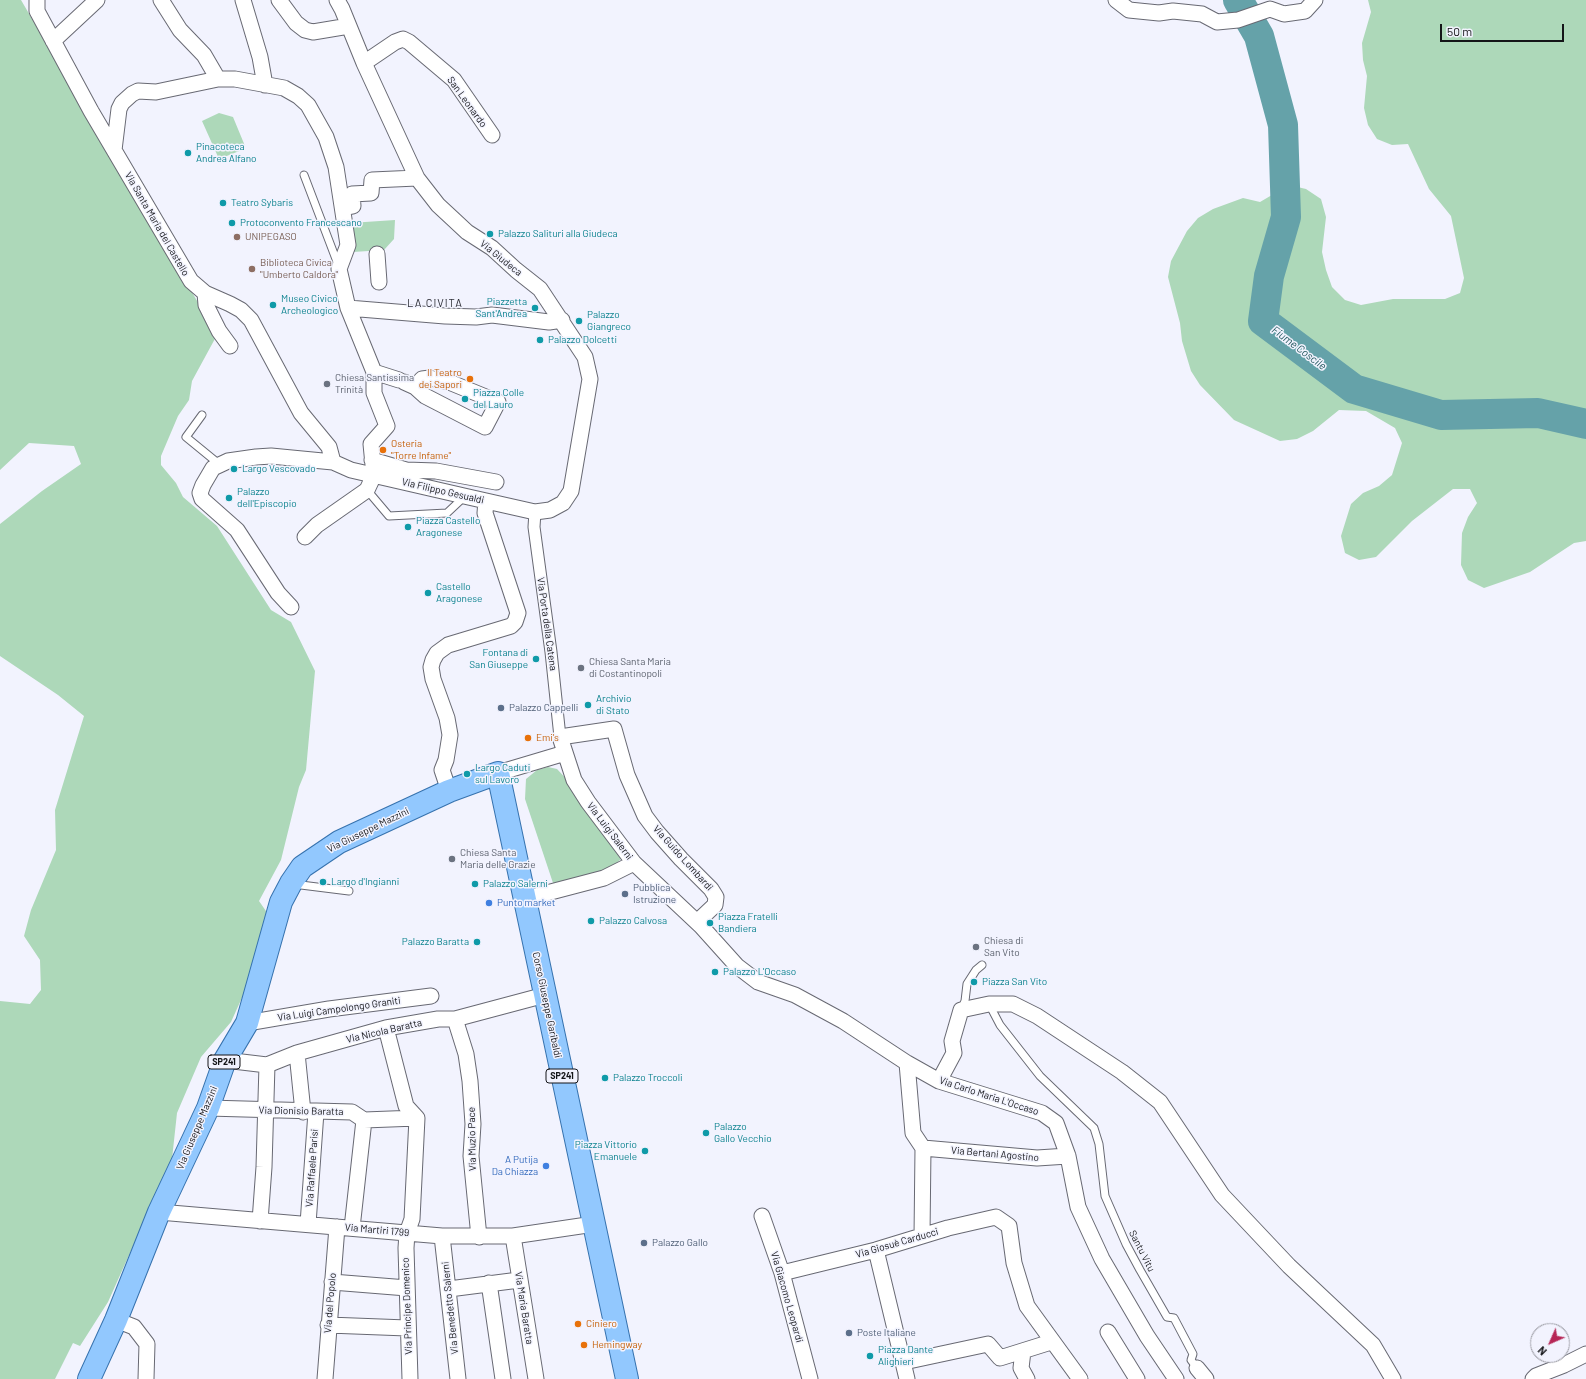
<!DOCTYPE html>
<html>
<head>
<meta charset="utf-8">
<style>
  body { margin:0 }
  #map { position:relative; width:1586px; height:1379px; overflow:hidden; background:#f2f3fe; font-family:Barlow,sans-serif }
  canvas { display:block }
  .north { position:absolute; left:1530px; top:1323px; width:40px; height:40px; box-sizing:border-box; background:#f2f3fe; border:1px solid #999aa2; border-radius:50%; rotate:225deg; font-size:11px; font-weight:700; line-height:16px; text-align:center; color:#141518 }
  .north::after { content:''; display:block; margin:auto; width:14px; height:18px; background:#b62656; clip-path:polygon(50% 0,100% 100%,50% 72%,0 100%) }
  .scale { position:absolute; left:1440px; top:24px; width:124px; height:18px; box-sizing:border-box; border:2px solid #141518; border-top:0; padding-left:5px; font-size:12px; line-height:14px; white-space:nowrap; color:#141518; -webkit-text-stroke:3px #f2f3fe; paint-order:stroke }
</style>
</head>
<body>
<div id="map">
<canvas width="1586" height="1379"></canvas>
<div class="north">N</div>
<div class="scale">50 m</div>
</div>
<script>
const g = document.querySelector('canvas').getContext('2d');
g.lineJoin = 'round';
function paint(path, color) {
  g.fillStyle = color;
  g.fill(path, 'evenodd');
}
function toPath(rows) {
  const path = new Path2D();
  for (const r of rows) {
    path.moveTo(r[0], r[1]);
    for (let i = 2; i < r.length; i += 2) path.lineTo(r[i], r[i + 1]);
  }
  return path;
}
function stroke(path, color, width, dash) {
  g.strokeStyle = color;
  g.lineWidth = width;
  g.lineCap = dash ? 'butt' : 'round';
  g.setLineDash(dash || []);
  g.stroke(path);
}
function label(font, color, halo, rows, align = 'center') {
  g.font = font + ' Barlow,sans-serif';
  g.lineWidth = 3;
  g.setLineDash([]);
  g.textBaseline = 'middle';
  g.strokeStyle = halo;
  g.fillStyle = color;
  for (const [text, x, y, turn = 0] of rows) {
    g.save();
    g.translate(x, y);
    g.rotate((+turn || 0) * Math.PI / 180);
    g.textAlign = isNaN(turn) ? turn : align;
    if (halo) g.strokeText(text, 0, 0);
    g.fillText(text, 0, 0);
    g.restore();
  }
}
const green = toPath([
  [0,0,21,0,217,335,192,381,189,400,178,416,161,456,161,465,176,483,183,497,217,526,271,610,291,622,315,671,306,770,299,787,281,860,259,901,268,914,245,991,231,1022,201,1057,177,1113,172,1159,108,1302,80,1346,73,1343,55,1379,0,1379,0,1001,30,1004,41,990,40,960,24,936,31,910,56,850,55,810,84,716,58,695,0,656,0,524,42,491,81,464,74,446,29,443,0,470],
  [1368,0,1586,0,1586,541,1574,543,1530,572,1484,588,1468,580,1461,565,1462,533,1468,517,1477,503,1470,489,1453,489,1412,521,1376,557,1359,560,1345,553,1341,536,1351,504,1363,493,1379,486,1392,475,1402,443,1395,428,1366,411,1339,410,1313,431,1297,439,1280,441,1234,420,1200,385,1191,371,1182,341,1180,323,1168,277,1171,261,1187,231,1198,218,1213,209,1243,198,1260,202,1289,185,1306,189,1321,199,1326,217,1322,252,1326,270,1332,287,1345,300,1361,305,1393,299,1445,299,1460,293,1464,278,1451,216,1429,189,1408,144,1392,145,1377,139,1368,125,1364,108,1367,76,1363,60,1362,43,1371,12],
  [219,113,233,117,245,146,242,150,219,159,202,121],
  [395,220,394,239,384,250,353,252,350,223],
  [548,767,557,769,573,786,621,859,606,872,554,886,525,799,526,779,537,770]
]);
const river = toPath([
  [1238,0,1259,36,1283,125,1286,217,1269,276,1263,321,1354,389,1441,415,1538,413,1586,424]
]);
const service = toPath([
  [304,175,339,267],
  [202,415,186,437,219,464],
  [367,490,389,516,447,513,464,497],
  [293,884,349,891],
  [989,1004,1000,1025,1040,1076,1094,1128,1099,1144,1105,1196,1126,1244,1140,1270,1167,1317,1174,1318,1193,1354,1191,1360,1197,1368],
  [961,1010,965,1001,967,984,976,970,982,965]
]);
const pedestrian = toPath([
  [535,512,534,527,551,652,560,737]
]);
const minor = toPath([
  [37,0,37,11,91,111,191,281,205,293,230,304,241,310,251,320,301,413,329,447,333,462],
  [161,0,180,30,204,55,218,79],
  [243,0,260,57,265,85],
  [279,0,296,23,305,30,313,32,349,26],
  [1116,0,1129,10,1159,13,1173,11,1202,14,1217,22,1238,20,1270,9,1284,14,1305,11,1315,0],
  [53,41,97,0],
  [364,63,395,42,403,39,409,42,454,80,492,135],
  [114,150,119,109,122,103,132,94,138,91,156,92,218,79,235,79,284,88,298,96,308,105,326,137,336,167,348,245,339,269,348,308,374,372,374,393,387,426,371,444,374,475,367,490,317,525,305,537],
  [343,208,353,206,352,194,371,193,372,180,417,178],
  [377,254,379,282],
  [205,293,206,305,219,331,230,346],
  [348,308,445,316,476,317,492,315,549,322,562,320],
  [374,372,399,380],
  [404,382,415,387,425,396,485,427,498,402,449,382,430,378,422,379,415,387],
  [372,460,406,470,436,471,496,482],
  [291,607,278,593,237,530,202,499,200,493,203,485,213,468,228,461,256,457,271,456,333,462,351,470,464,496,535,512,550,510,563,503,571,491,590,379,585,357,540,289,516,270,492,248,467,232,452,218,438,205,417,178,364,63,342,9,337,0],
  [498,773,565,753],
  [449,791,442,770,446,760,450,735,447,718,433,679,431,667,433,660,437,653,448,645,511,626,515,622,518,613,485,513,486,501],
  [634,863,701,926,737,966,758,982,795,995,843,1021,907,1063,939,1081,1042,1113,1056,1123,1068,1156,1078,1207,1102,1259,1147,1336,1176,1379],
  [524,899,604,878,634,863,588,802,574,780,560,737,614,729,627,775,645,816,657,832,681,859,711,889,716,897,715,905,697,922],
  [455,1019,466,1054,470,1081,473,1124,471,1156,479,1237],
  [247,1023,329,1009,431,996],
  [386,1028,406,1106,417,1118,412,1219,407,1233,406,1248,410,1379],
  [297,1053,303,1112],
  [225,1060,267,1065,297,1053,386,1028,438,1019,455,1019,545,995],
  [907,1063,913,1133,923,1148],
  [939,1081,954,1053,952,1041,961,1010,989,1004,1013,1004,1037,1016,1122,1072,1160,1102,1222,1195,1289,1266,1373,1345,1393,1379],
  [208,1108,352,1112,364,1120,417,1118],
  [923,1148,1037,1158,1068,1156],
  [159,1212,442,1236,513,1236,594,1224],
  [762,1216,782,1273,810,1379],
  [260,1221,264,1167,267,1065],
  [308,1224,316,1112],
  [352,1228,364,1120],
  [442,1236,458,1379],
  [513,1236,536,1379],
  [922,1236,923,1148],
  [876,1250,907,1379],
  [782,1273,876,1250,948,1228,996,1217,1009,1226,1014,1263,1027,1306,1080,1379],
  [332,1282,407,1288],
  [489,1283,503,1379],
  [449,1289,519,1280],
  [116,1320,134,1327,147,1344,146,1379],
  [328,1325,407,1328],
  [1108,1332,1137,1379],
  [1023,1351,1021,1368,1027,1379],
  [904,1362,988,1344,1000,1358,1051,1342],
  [1197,1368,1206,1379],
  [325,1379,337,1227],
  [1533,1379,1536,1376,1564,1365,1586,1354]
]);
const primary = toPath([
  [89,1379,116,1320,159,1212,208,1108,225,1060,247,1023,281,902,291,883,302,867,339,842,449,791,498,773,627,1379]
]);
const markers = [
  [188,153,4,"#0f9aa8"],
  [223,203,4,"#0f9aa8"],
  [232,223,4,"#0f9aa8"],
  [490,234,4,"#0f9aa8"],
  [237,237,4,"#8d6e63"],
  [252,269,4,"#8d6e63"],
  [273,305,4,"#0f9aa8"],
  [535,308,4,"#0f9aa8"],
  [579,321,4,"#0f9aa8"],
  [540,340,4,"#0f9aa8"],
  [470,379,4,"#e8710a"],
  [327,384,4,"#6b7280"],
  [465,399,4,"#0f9aa8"],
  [383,450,4,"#e8710a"],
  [234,469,4,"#0f9aa8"],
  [229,498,4,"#0f9aa8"],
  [408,527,4,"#0f9aa8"],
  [428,593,4,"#0f9aa8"],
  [536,659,4,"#0f9aa8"],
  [581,668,4,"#6b7280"],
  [588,705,4,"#0f9aa8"],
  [501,708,4,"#5c6f8a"],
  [528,738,4,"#e8710a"],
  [467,774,4,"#0f9aa8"],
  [452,859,4,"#6b7280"],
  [323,882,4,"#0f9aa8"],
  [475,884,4,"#0f9aa8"],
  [625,894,4,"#5c6f8a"],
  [489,903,4,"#3f7fe0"],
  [591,921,4,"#0f9aa8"],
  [710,923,4,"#0f9aa8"],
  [477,942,4,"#0f9aa8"],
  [976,947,4,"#6b7280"],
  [715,972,4,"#0f9aa8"],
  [974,982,4,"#0f9aa8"],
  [605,1078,4,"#0f9aa8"],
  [706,1133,4,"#0f9aa8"],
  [645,1151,4,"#0f9aa8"],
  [546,1166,4,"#3f7fe0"],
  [644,1243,4,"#5c6f8a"],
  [578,1324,4,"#e8710a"],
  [849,1333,4,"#5c6f8a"],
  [584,1345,4,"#e8710a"],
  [870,1356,4,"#0f9aa8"]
];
const shields = [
  [224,1062,32],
  [562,1076,32]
];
const shieldNames = [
  ["SP241",224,1062],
  ["SP241",562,1076]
];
const streetNames = [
  ["San Leonardo",467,102,54],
  ["Via Santa Maria del Castello",157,224,60],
  ["Via Giudeca",501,258,39],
  ["Via Filippo Gesualdi",443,491,13],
  ["Via Porta della Catena",547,624,82],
  ["Via Giuseppe Mazzini",368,830,-26],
  ["Via Luigi Salerni",610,831,53],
  ["Via Guido Lombardi",683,858,48],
  ["Corso Giuseppe Garibaldi",547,1005,78],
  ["Via Luigi Campolongo Graniti",339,1009,-8],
  ["Via Nicola Baratta",384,1031,-13],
  ["Via Carlo Maria L'Occaso",989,1096,18],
  ["Via Dionisio Baratta",301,1111,1],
  ["Via Giuseppe Mazzini",197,1128,-67],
  ["Via Muzio Pace",472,1139,-91],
  ["Via Bertani Agostino",995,1154,5],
  ["Via Raffaele Parisi",312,1168,-86],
  ["Via Martiri 1799",377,1230,5],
  ["Via Giosuè Carducci",897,1243,-16],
  ["Santu Vitu",1142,1251,63],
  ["Via Giacomo Leopardi",787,1297,74],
  ["Via del Popolo",330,1303,-85],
  ["Via Principe Domenico",407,1306,-92],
  ["Via Benedetto Salerni",450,1308,-96],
  ["Via Maria Baratta",524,1308,81]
];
const cultureNames = [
  ["Pinacoteca",196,147],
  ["Andrea Alfano",196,159],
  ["Teatro Sybaris",231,203],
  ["Protoconvento Francescano",240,223],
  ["Palazzo Salituri alla Giudeca",498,234],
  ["Museo Civico",281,299],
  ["Archeologico",281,311],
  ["Piazzetta",527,302,"right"],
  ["Sant'Andrea",527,314,"right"],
  ["Palazzo",587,315],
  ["Giangreco",587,327],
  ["Palazzo Dolcetti",548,340],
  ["Piazza Colle",473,393],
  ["del Lauro",473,405],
  ["Largo Vescovado",242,469],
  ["Palazzo",237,492],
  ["dell'Episcopio",237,504],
  ["Piazza Castello",416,521],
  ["Aragonese",416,533],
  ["Castello",436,587],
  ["Aragonese",436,599],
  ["Fontana di",528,653,"right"],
  ["San Giuseppe",528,665,"right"],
  ["Archivio",596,699],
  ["di Stato",596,711],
  ["Largo Caduti",475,768],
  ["sul Lavoro",475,780],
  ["Largo d'Ingianni",331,882],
  ["Palazzo Salerni",483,884],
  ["Piazza Fratelli",718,917],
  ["Bandiera",718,929],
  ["Palazzo Calvosa",599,921],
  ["Palazzo Baratta",469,942,"right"],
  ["Palazzo L'Occaso",723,972],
  ["Piazza San Vito",982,982],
  ["Palazzo Troccoli",613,1078],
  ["Palazzo",714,1127],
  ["Gallo Vecchio",714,1139],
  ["Piazza Vittorio",637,1145,"right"],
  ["Emanuele",637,1157,"right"],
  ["Piazza Dante",878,1350],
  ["Alighieri",878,1362]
];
const educationNames = [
  ["UNIPEGASO",245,237],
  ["Biblioteca Civica",260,263],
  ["\"Umberto Caldora\"",260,275]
];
const foodNames = [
  ["Il Teatro",462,373,"right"],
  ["dei Sapori",462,385,"right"],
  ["Osteria",391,444],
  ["\"Torre Infame\"",391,456],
  ["Emi's",536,738],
  ["Ciniero",586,1324],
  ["Hemingway",592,1345]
];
const worshipNames = [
  ["Chiesa Santissima",335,378],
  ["Trinità",335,390],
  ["Chiesa Santa Maria",589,662],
  ["di Costantinopoli",589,674],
  ["Chiesa Santa",460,853],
  ["Maria delle Grazie",460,865],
  ["Chiesa di",984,941],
  ["San Vito",984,953]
];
const serviceNames = [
  ["Palazzo Cappelli",509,708],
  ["Pubblica",633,888],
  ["Istruzione",633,900],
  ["Palazzo Gallo",652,1243],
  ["Poste Italiane",857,1333]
];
const shopNames = [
  ["Punto market",497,903],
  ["A Putija",538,1160,"right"],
  ["Da Chiazza",538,1172,"right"]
];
const neighbourhoodNames = [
  ["LA CIVITA",435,303]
];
const waterNames = [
  ["Fiume Coscile",1299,348,37]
];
paint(green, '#add8b9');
stroke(river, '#65a2a9', 30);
stroke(service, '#686973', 9);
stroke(pedestrian, '#686973', 13);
stroke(minor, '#686973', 17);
stroke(primary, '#3672ae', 24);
stroke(service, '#fff', 7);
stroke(pedestrian, '#fff', 11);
stroke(minor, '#fff', 15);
stroke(primary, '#92c8fe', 22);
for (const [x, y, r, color] of markers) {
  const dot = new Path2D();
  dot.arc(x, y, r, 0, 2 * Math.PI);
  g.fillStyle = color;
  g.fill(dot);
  stroke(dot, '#f2f3fe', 1.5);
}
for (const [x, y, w] of shields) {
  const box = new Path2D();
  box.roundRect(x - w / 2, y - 7, w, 14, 3);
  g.fillStyle = '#f2f3fe';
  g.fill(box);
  stroke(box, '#141518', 1);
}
label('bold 9px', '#141518', null, shieldNames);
label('10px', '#141518', '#f2f3fe', streetNames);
label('10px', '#0d838f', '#f2f3fe', cultureNames, 'left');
label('10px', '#785e54', '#f2f3fe', educationNames, 'left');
label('10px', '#c56008', '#f2f3fe', foodNames, 'left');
label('10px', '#5b616d', '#f2f3fe', worshipNames, 'left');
label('10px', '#4e5e75', '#f2f3fe', serviceNames, 'left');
label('10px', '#366cbe', '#f2f3fe', shopNames, 'left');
g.letterSpacing = '1px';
label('11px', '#31323a', '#f2f3fe', neighbourhoodNames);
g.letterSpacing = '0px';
label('italic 11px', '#22575d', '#f2f3fe', waterNames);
</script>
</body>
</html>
